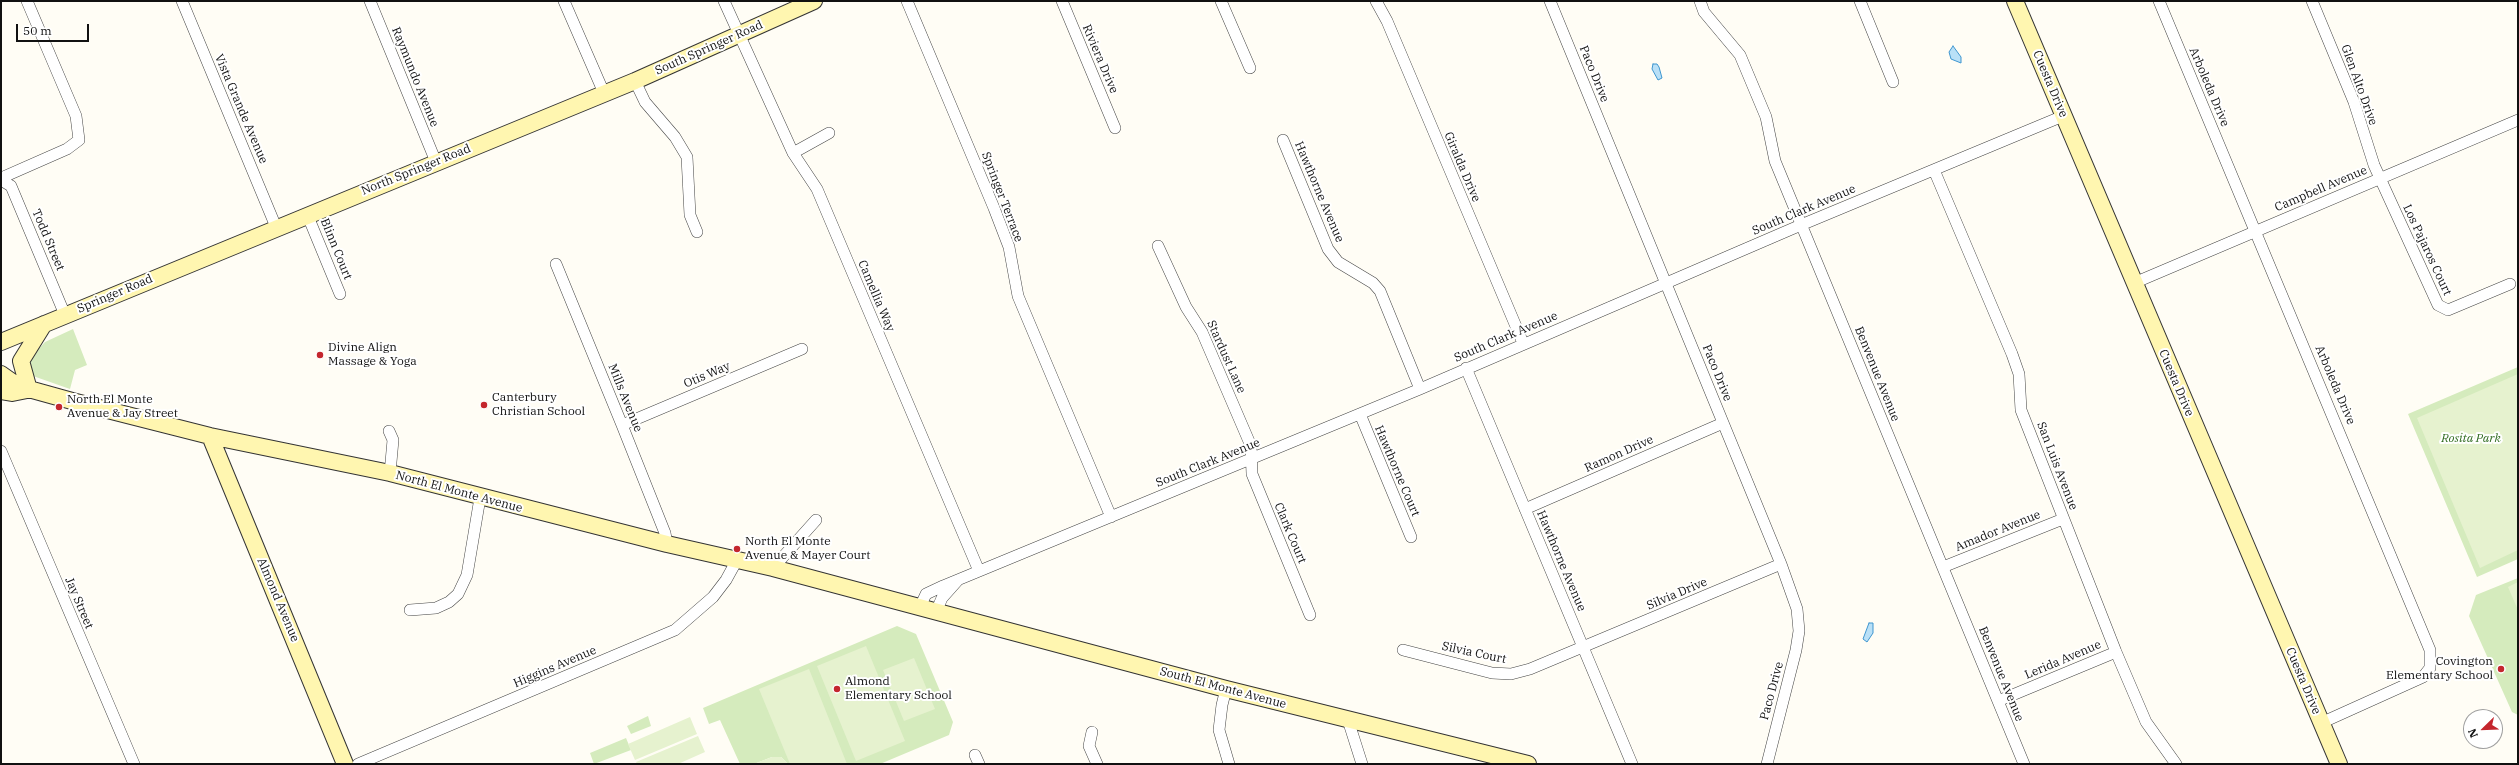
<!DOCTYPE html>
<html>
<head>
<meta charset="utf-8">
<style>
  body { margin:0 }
  #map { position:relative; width:2519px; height:765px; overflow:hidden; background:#fffdf5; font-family:"IBM Plex Serif",serif }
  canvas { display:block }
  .frame { position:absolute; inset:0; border:2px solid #111; pointer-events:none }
  .north { position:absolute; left:2463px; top:709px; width:40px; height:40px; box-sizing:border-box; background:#fff; border:1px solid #a0a0a0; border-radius:50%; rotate:247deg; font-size:11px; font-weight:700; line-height:16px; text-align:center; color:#111 }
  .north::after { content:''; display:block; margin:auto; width:14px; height:18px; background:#c4262e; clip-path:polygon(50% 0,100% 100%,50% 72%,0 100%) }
  .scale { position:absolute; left:16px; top:24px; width:73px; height:18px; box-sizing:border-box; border:2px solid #111; border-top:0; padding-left:5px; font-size:12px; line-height:14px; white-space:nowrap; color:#111; -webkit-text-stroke:3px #fff; paint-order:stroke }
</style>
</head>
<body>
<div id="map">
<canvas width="2519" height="765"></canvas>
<div class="frame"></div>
<div class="north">N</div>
<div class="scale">50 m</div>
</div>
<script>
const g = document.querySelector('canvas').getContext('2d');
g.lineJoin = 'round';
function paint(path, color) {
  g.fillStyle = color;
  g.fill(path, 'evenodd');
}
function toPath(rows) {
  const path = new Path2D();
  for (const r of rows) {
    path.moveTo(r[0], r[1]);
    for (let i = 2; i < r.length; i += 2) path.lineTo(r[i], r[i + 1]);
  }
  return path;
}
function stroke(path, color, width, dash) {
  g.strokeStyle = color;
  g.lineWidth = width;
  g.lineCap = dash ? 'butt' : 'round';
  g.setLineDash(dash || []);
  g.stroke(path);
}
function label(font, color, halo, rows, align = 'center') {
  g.font = font + ' "IBM Plex Serif",serif';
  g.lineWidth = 4;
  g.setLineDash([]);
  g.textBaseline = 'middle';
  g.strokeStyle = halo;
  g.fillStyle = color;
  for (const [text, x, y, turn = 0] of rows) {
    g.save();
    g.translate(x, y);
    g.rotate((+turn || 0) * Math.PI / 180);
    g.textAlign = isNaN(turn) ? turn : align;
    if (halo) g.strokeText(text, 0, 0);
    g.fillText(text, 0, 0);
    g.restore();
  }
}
const green = toPath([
  [73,329,87,365,75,370,70,389,33,376,27,364,31,357,45,342],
  [2518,367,2518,559,2477,577,2408,414],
  [2518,578,2518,715,2512,712,2469,616,2476,595],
  [897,626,916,634,953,722,949,735,880,764,788,764,781,757,772,757,754,764,740,764,720,720,709,724,703,708],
  [648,716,651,726,631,734,627,726],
  [626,738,631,750,594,764,590,753]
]);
const pitch = toPath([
  [2518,374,2518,550,2480,568,2417,418],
  [2518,582,2518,610,2508,587],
  [866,646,905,741,856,761,817,666],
  [914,658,935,709,904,721,883,670],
  [809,669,847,764,790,764,759,689],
  [690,717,697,734,635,760,628,744],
  [698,736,705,752,678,764,637,764,636,762],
  [772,757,781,757,788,764,754,764]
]);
const water = toPath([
  [1953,46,1961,57,1961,63,1951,59,1949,52,1953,46],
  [1653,64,1657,64,1659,67,1662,78,1658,80,1652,69,1653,64],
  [1869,623,1873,623,1873,633,1867,642,1863,639,1869,623]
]);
const street = toPath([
  [182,1,276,227],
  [370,1,436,162],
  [564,1,604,93],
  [724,1,793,153,817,189,979,571],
  [907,1,994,208,1009,247,1018,296,1111,517],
  [1062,1,1115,128],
  [1221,1,1250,68],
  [1376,1,1387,21,1523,343],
  [1550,1,1781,564,1797,609,1799,631,1796,650,1767,764],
  [1700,1,1704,12,1740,55,1766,117,1775,161,2024,764],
  [1860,1,1893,82],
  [2159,1,2430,650,2430,668,2423,677,2321,723],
  [2312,1,2354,102,2374,165,2438,305,2448,310,2510,284],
  [635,81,645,102,675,137,687,157,690,215,697,232],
  [1283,140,1328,249,1338,262,1373,283,1380,291,1420,389],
  [793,153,829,133],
  [1934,170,2012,354,2019,374,2021,410,2116,652,2146,722,2176,764],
  [1,178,67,149,79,140,76,116,27,1],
  [1,180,11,186,65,315],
  [307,214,340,294],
  [1158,246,1186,307,1202,332,1251,446,1252,474,1310,615],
  [556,264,622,425,665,533,667,544],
  [2134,283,2518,120],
  [1466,368,1632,764],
  [1360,414,1411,537],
  [622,425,802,349],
  [389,431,393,440,390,473],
  [1,451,134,764],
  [1525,509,1723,423],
  [1943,567,2063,519],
  [773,568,816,520],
  [920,607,926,594,943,586,1420,389,1801,225,2063,116],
  [410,610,436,608,449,602,458,594,467,575,480,498],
  [936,612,942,598,958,580],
  [1403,650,1492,673,1511,674,1530,669,1781,564],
  [1226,689,1222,705,1219,730,1229,764],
  [1998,701,2116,652],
  [1348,720,1362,764],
  [1092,732,1089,746,1097,764],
  [975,755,979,764],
  [358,764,675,630,713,597,726,580,737,560]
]);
const secondary = toPath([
  [2015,1,2339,764],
  [1,342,635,81,814,1],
  [1,374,18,386,72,401,210,436,390,473,667,544,773,568,1226,689,1528,764],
  [29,390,21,361,44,324],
  [1,391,12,393,27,390],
  [210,436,345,764]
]);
const markers = [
  [320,355,4,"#c4262e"],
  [484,405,4,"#c4262e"],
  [59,407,4,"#c4262e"],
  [737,549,4,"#c4262e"],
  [2501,669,4,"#c4262e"],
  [837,689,4,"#c4262e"]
];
const streetNames = [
  ["South Springer Road",709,48,-24],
  ["Riviera Drive",1100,59,67],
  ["Paco Drive",1594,74,68],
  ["Raymundo Avenue",415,77,68],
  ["Cuesta Drive",2050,84,67],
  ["Glen Alto Drive",2359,85,70],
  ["Arboleda Drive",2209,87,67],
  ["Vista Grande Avenue",241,109,67],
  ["Giralda Drive",1462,167,67],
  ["North Springer Road",416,170,-22],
  ["Campbell Avenue",2321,189,-23],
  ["Hawthorne Avenue",1319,192,67],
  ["Springer Terrace",1002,197,69],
  ["South Clark Avenue",1804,210,-23],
  ["Todd Street",48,240,67],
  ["Blinn Court",336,249,68],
  ["Los Pajaros Court",2427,250,65],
  ["Springer Road",115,294,-23],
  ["Camellia Way",876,296,67],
  ["South Clark Avenue",1506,337,-23],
  ["Stardust Lane",1226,357,66],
  ["Paco Drive",1717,373,68],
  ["Benvenue Avenue",1877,374,68],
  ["Otis Way",707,375,-23],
  ["Cuesta Drive",2176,383,67],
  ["Arboleda Drive",2335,385,67],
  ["Mills Avenue",625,398,68],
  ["Ramon Drive",1619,454,-24],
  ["South Clark Avenue",1208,463,-22],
  ["San Luis Avenue",2057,466,69],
  ["Hawthorne Court",1397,471,67],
  ["North El Monte Avenue",459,492,15],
  ["Amador Avenue",1998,531,-22],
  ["Clark Court",1290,533,67],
  ["Hawthorne Avenue",1561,561,67],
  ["Silvia Drive",1677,594,-23],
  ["Almond Avenue",278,600,67],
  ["Jay Street",79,603,67],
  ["Silvia Court",1474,653,12],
  ["Lerida Avenue",2063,660,-23],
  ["Higgins Avenue",555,667,-23],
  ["Benvenue Avenue",2001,674,68],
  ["Cuesta Drive",2303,681,67],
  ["South El Monte Avenue",1223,688,15],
  ["Paco Drive",1772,691,-75]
];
const poiNames = [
  ["Divine Align",328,348],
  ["Massage & Yoga",328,362],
  ["Canterbury",492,398],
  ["Christian School",492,412],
  ["North El Monte",67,400],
  ["Avenue & Jay Street",67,414],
  ["North El Monte",745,542],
  ["Avenue & Mayer Court",745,556],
  ["Covington",2493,662,"right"],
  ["Elementary School",2493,676,"right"],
  ["Almond",845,682],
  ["Elementary School",845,696]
];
const parkNames = [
  ["Rosita Park",2471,439]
];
paint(green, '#d5ebbd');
paint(pitch, '#e6f2cf');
paint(water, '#b9e0f7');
stroke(water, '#3f96cf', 1);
stroke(street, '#444', 12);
stroke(secondary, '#333', 18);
stroke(street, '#fff', 11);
stroke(secondary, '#fff6b0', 16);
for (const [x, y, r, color] of markers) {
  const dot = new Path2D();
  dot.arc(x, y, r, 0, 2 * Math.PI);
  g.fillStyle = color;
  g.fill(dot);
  stroke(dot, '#fff', 1.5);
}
label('12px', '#111', '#fff', streetNames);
label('12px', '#111', '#fff', poiNames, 'left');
label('italic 12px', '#2f6b1f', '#fff', parkNames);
</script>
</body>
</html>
